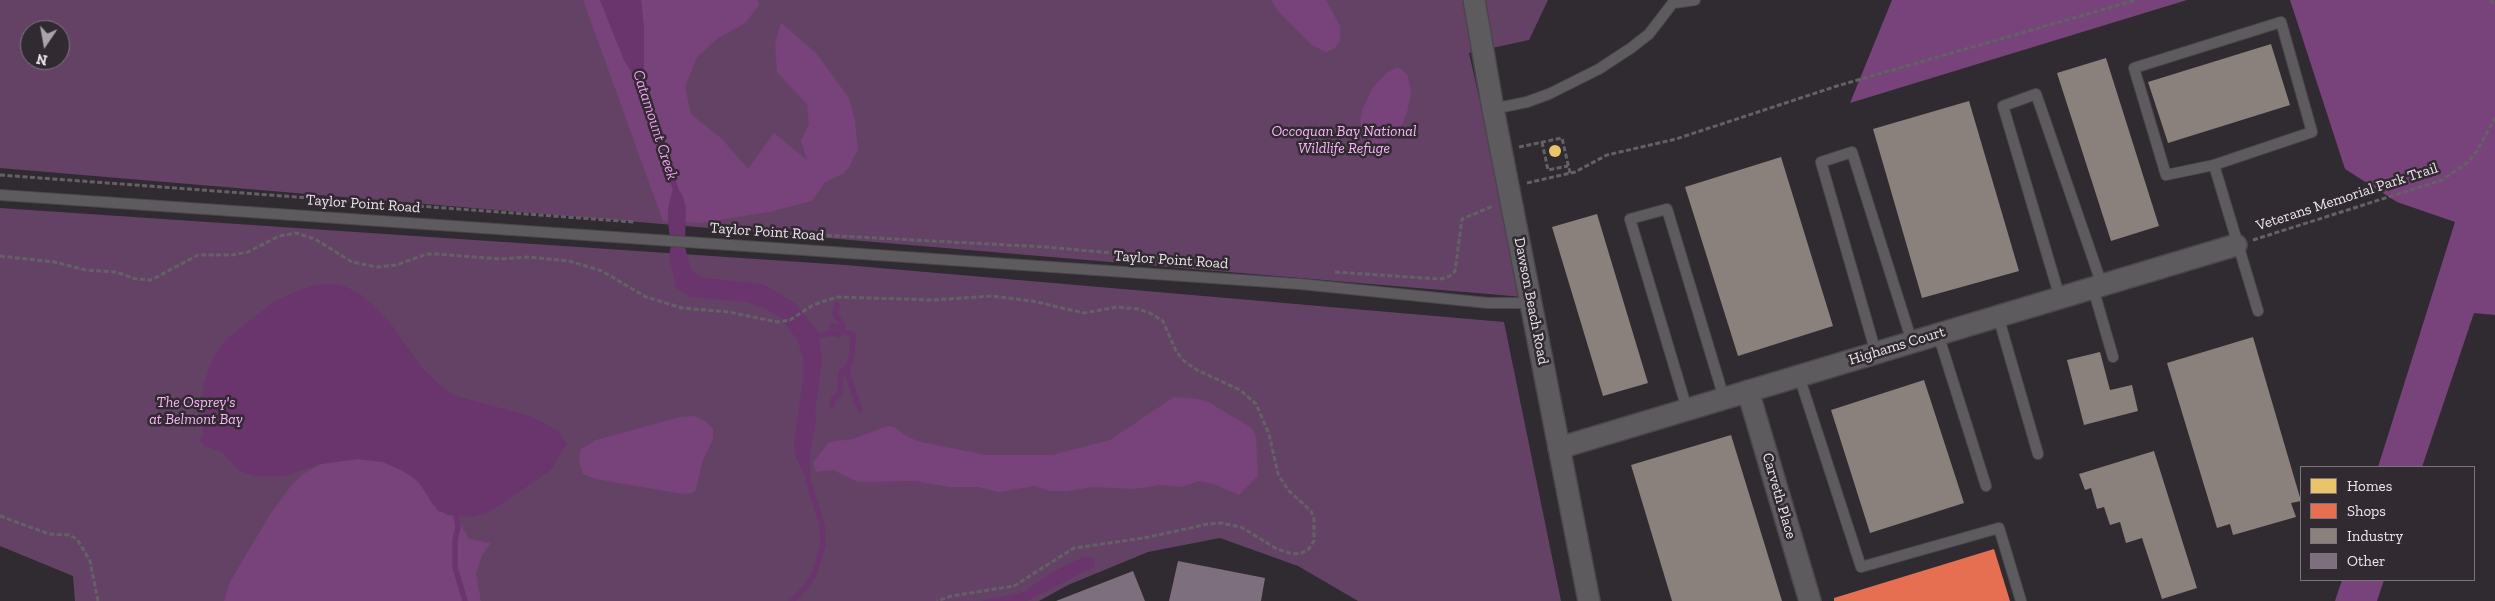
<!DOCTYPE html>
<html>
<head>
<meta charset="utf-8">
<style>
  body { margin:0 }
  #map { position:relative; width:2495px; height:601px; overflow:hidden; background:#302b30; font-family:"Zilla Slab",serif }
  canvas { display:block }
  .legend { position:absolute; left:2300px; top:466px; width:175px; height:115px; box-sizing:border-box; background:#312a31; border:1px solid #7c767c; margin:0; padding:6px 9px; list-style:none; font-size:15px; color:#ede7ed }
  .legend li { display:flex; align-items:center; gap:10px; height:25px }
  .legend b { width:25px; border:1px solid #7c767c }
  .north { position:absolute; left:20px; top:20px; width:50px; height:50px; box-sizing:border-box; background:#312a31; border:1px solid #7c767c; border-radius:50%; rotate:192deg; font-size:14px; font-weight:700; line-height:20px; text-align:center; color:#ede7ed }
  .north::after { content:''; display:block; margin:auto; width:18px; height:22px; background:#aba5ab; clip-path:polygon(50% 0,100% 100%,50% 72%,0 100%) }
</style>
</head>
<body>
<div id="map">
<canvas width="2495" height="601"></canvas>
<ul class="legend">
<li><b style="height:14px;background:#e9c46a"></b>Homes</li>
<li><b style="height:14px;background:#e76f51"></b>Shops</li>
<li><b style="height:14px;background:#8a817c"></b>Industry</li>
<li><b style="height:14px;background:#7e6f7e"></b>Other</li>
</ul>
<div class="north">N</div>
</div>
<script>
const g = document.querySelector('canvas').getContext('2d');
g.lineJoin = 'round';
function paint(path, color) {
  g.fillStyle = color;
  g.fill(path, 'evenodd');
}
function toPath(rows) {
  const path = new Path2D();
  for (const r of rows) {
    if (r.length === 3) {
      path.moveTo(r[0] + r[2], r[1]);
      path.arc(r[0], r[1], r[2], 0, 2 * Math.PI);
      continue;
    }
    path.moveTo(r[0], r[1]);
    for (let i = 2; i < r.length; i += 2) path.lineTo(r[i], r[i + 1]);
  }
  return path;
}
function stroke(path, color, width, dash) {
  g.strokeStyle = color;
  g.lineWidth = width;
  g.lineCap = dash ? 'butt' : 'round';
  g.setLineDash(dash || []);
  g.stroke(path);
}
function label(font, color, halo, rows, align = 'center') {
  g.font = font + ' "Zilla Slab",serif';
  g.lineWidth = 5;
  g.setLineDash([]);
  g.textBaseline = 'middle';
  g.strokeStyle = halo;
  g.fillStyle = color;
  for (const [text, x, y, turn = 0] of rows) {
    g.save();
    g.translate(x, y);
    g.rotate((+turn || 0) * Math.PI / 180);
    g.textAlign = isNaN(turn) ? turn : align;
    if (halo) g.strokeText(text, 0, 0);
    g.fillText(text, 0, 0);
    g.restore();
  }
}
const green = toPath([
  [0,0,1548,0,1529,40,1469,53,1524,297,0,168],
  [30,30,60,30,60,60,30,60],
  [0,208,845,265,1504,322,1561,601,1358,601,1298,566,1220,538,1148,552,1068,585,1039,601,75,601,73,576,0,546]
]);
const forest = toPath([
  [583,0,600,0,624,60,644,92,644,29,641,0,758,0,759,5,745,23,717,39,697,57,685,87,691,114,722,139,748,169,774,133,807,160,801,141,809,124,807,104,777,72,775,44,781,23,816,53,849,98,855,121,858,149,849,167,843,174,825,182,812,201,769,212,700,223,663,221],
  [1271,0,1326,0,1340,26,1340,41,1334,49,1326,52,1313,46,1278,11],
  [1892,0,2187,0,1850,103],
  [2290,0,2495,0,2495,315,2474,313,2422,467,2378,467,2455,222,2397,202,2345,169],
  [1398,67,1408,75,1411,94,1407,113,1399,131,1390,140,1378,147,1369,144,1360,123,1362,111,1372,89,1386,73],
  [1174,397,1198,399,1208,402,1252,428,1256,437,1258,476,1239,495,1214,484,1199,481,1182,487,1160,485,1134,489,1093,487,1067,491,1049,491,1035,486,999,492,978,487,949,487,916,481,858,482,833,470,816,472,813,463,829,442,853,439,887,426,894,427,908,437,921,442,986,455,1052,455,1110,440],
  [695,416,706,422,713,429,713,439,702,463,696,490,692,493,683,494,596,479,583,474,579,460,581,449,596,440,680,417],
  [358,459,383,462,410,475,422,486,432,504,447,515,456,516,469,539,491,543,482,555,476,574,481,601,224,601,230,582,271,513,291,486,303,474,321,464],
  [2342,580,2384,580,2377,601,2335,601]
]);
const water = toPath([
  [600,0,641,0,644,29,644,94,624,60],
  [674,185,682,194,686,208,685,247,691,270,704,278,762,284,774,290,796,304,818,331,822,360,815,412,816,422,810,452,810,487,795,455,794,442,803,379,803,359,798,341,780,317,766,309,747,302,690,297,676,288,669,256,671,246,668,222,668,208],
  [335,284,346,287,360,294,373,305,389,321,422,368,440,385,456,396,530,416,559,431,567,444,551,470,488,513,474,517,456,516,438,511,417,480,402,470,383,462,358,459,321,464,285,476,254,476,238,470,222,452,204,446,199,439,203,435,201,415,204,383,212,360,225,340,275,301,299,290,318,285],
  [1083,557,1094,558,1095,566,1027,601,981,601,1024,592,1052,572]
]);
const homes = toPath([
  [1555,151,6]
]);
const shops = toPath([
  [1994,549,2010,601,1834,601,1834,598]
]);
const industry = toPath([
  [2271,44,2290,105,2168,143,2148,82],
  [2106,58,2159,226,2111,241,2057,73],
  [1969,101,2019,271,1922,298,1873,129],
  [1781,157,1833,326,1738,356,1685,187],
  [1597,214,1648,383,1603,396,1552,227],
  [2253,337,2301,501,2291,503,2296,517,2233,535,2230,524,2217,528,2167,363],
  [2100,352,2110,390,2132,385,2138,411,2084,425,2067,360],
  [1924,380,1964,503,1870,533,1831,410],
  [1731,435,1782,601,1672,601,1631,465],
  [2154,451,2197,588,2162,599,2142,538,2126,543,2120,522,2110,525,2104,507,2097,509,2091,488,2085,490,2079,474]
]);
const stream = toPath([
  [641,87,676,190],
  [837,304,835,314,843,325,842,332],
  [832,333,832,326,839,327,843,325],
  [811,337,832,333,839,335,842,332,853,334,852,354,847,373,860,410],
  [832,405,834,398,840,394,841,372,847,367],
  [456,516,458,527,455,540,455,567,465,601],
  [792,601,805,588,814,575,823,545,822,525,808,480]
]);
const building = toPath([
  [1178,561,1265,578,1261,601,1169,601],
  [1133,571,1145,601,1056,601]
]);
const path = toPath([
  [2490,0,2495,5],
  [1542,142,1548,170,1568,166],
  [1519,147,1562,138,1570,173],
  [0,175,634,222],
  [1527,183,1575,172,1607,155,1676,139,1837,86,2136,0],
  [782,233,1046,247,1200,261],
  [2253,240,2442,180,2468,162,2477,151,2495,118],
  [0,256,54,262,86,270,116,272,136,279,151,280,198,255,232,255,248,252,279,236,296,233,315,239,352,262,377,267,396,265,427,254,436,254,500,259,529,257,569,261,602,271,646,297,682,308,729,312,777,322,790,320,813,305,837,297,933,300,992,296,1032,301,1084,313,1117,307,1138,309,1150,313,1163,321,1176,351,1184,361,1197,370,1240,390,1256,404,1269,434,1278,474,1288,490,1311,511,1314,519,1314,541,1308,550,1301,553,1293,554,1277,549,1241,527,1220,523,1208,524,1144,538,1074,548,1014,586,952,596,937,601],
  [1335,272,1424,278,1441,279,1450,276,1455,271,1462,219,1493,206],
  [0,516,49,534,69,535,77,539,90,561,98,601]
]);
const lane = toPath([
  [1674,3,1695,0],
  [1493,109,1527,102,1549,94,1599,69,1631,48,1649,34,1675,0],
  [2214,165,2166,175,2134,68,2281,22,2312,132,2214,165,2258,311],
  [0,195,1300,284,1488,303,1532,303],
  [2093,288,2113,357],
  [2060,298,2003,106,2036,94,2102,285],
  [1998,316,2038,454],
  [1938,334,1986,486],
  [1876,353,1821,162,1852,152,1912,342],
  [1799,376,1861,567,1999,528,2021,601],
  [1687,409,1630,219,1667,209,1724,398]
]);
const street = toPath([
  [1474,0,1493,109,1589,601],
  [1748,391,1810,601],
  [1559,448,2236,245]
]);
const parkNames = [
  ["Occoquan Bay National",1344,132],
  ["Wildlife Refuge",1344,149],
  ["The Osprey's",196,403],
  ["at Belmont Bay",196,420]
];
const streetNames = [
  ["Veterans Memorial Park Trail",2347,197,-18],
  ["Taylor Point Road",363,204,4],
  ["Taylor Point Road",767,232,4],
  ["Taylor Point Road",1171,260,4],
  ["Dawson Beach Road",1531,301,79],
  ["Highams Court",1897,346,-17],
  ["Carveth Place",1779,496,74]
];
const waterNames = [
  ["Catamount Creek",655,125,72]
];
paint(green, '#644265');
paint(forest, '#78427a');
paint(water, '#6a346d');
paint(homes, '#e9c46a');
paint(shops, '#e76f51');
paint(industry, '#8a817c');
stroke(stream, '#6a346d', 5.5);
paint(building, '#7e6f7e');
stroke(lane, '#4b464b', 12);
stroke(street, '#4b464b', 24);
stroke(path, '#646164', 3, [5, 2.5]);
stroke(lane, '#5e5b5e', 10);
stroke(street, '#5e5b5e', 21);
label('italic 15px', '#fbb6fc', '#312a31', parkNames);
label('15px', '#ede7ed', '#312a31', streetNames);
label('italic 16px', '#f19df4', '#312a31', waterNames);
</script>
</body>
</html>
